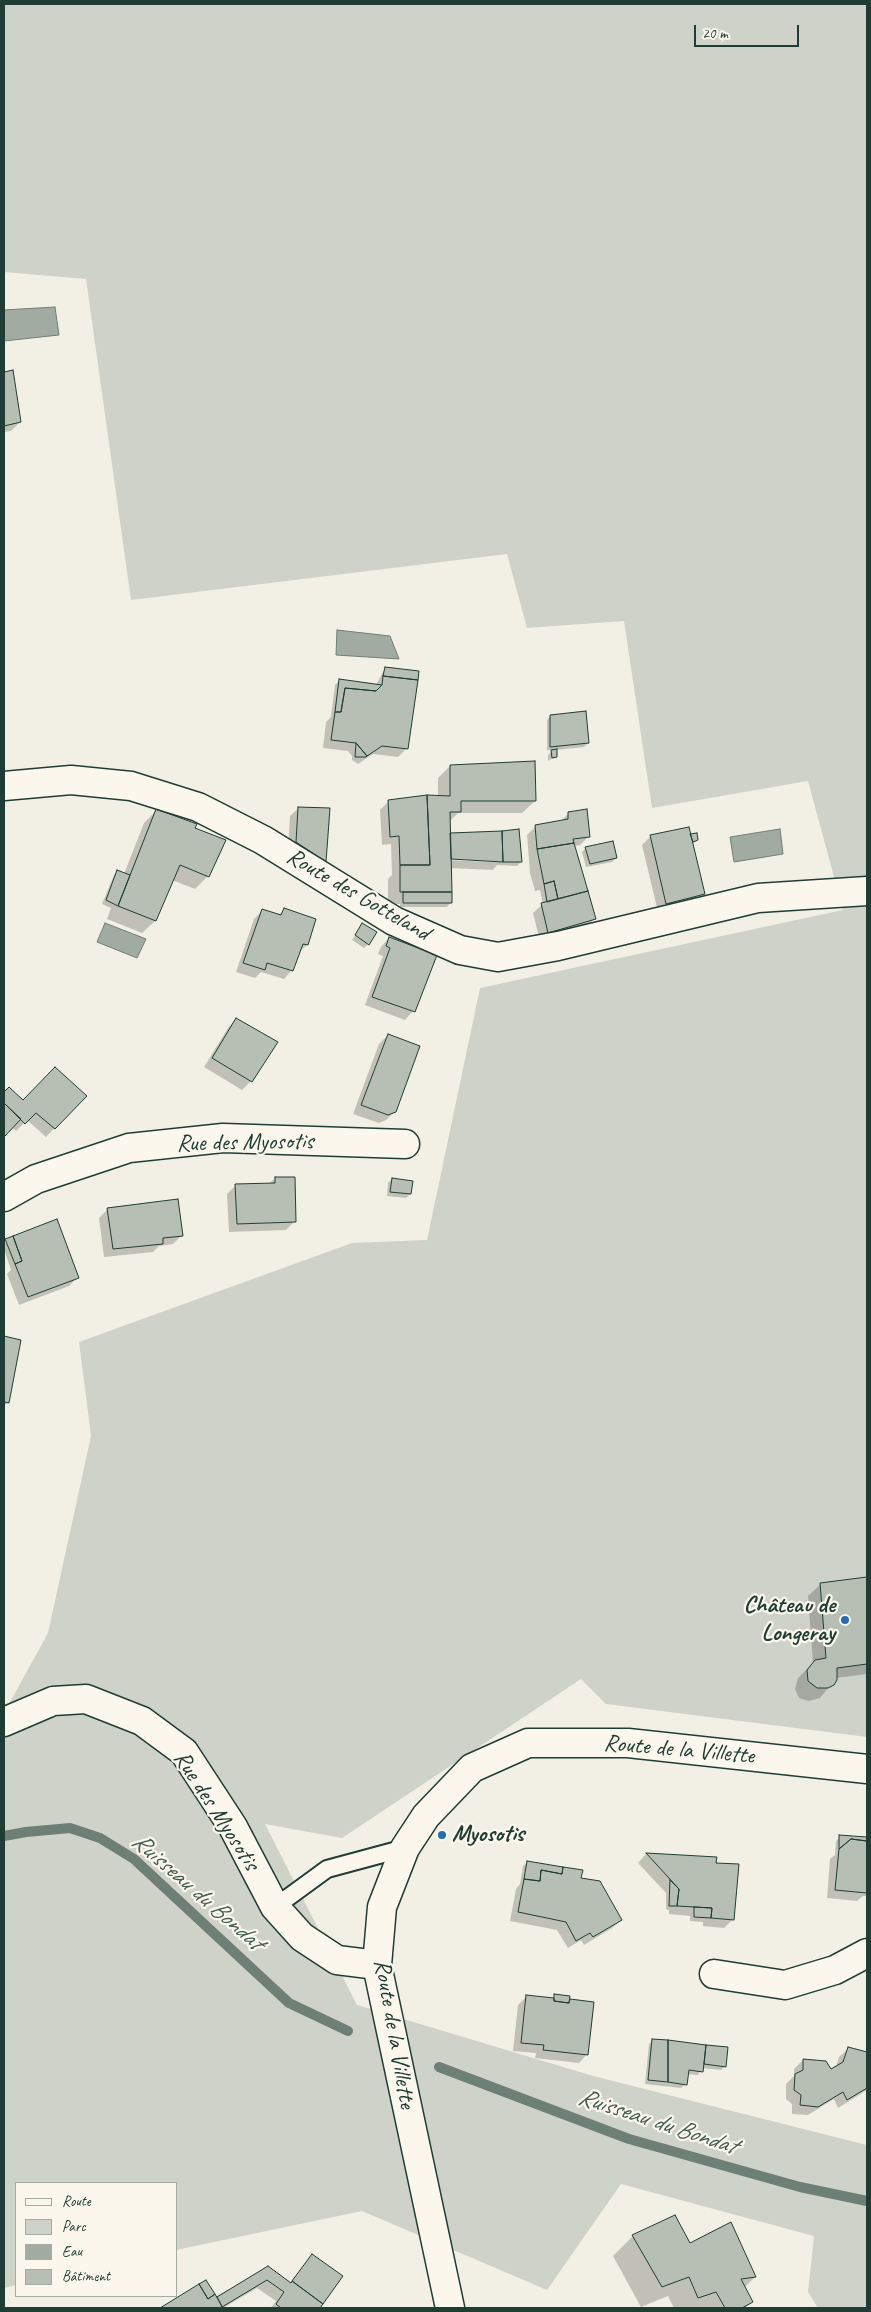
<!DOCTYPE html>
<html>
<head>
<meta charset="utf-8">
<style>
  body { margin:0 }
  #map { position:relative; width:871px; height:2312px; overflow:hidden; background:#f2f0e5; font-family:Caveat,sans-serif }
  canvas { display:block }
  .frame { position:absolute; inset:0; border:5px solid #1f3d34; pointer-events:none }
  .legend { position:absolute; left:15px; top:2182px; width:162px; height:115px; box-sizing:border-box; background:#fbf7ec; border:1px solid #a3ada2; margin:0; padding:6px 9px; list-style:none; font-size:15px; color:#1f3d34 }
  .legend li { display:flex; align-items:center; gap:10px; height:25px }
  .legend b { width:25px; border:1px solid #a3ada2 }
  .scale { position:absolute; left:694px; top:25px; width:105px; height:22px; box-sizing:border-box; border:2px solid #1f3d34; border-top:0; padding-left:6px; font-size:15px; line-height:18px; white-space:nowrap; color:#1f3d34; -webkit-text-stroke:4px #fbf7ec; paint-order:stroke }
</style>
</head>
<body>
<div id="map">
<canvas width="871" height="2312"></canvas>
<div class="frame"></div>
<ul class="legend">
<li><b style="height:6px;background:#fbf7ec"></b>Route</li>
<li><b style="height:14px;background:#cfd2c8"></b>Parc</li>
<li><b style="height:14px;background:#a2aba1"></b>Eau</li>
<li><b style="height:14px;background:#b7beb3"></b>Bâtiment</li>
</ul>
<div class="scale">20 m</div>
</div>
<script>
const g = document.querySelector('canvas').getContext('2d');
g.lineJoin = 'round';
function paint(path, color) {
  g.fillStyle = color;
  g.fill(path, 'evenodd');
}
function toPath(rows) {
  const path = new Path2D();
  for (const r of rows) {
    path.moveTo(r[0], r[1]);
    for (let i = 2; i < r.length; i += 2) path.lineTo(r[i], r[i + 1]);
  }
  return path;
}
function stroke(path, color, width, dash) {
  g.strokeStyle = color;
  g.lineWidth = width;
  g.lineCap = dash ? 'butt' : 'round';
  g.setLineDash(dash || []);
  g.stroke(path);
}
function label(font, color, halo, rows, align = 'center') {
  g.font = font + ' Caveat,sans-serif';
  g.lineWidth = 4.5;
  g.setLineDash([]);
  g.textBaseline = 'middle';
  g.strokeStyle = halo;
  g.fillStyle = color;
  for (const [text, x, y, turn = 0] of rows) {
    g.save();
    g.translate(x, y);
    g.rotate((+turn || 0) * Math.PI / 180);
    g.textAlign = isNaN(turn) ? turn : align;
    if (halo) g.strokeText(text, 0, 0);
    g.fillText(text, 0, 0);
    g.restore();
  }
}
const green = toPath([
  [4,4,867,4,867,1737,606,1704,581,1679,342,1838,265,1824,357,2005,593,2076,867,2145,867,2308,818,2308,808,2292,814,2236,621,2184,547,2290,362,2211,176,2250,176,2183,16,2183,16,2285,4,2288,4,1713,48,1633,91,1436,79,1342,352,1243,427,1240,480,988,843,910,808,781,652,808,624,621,527,628,507,554,131,600,86,279,4,272]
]);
const water = toPath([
  [55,307,59,335,4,341,4,310,55,307],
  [337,630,390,636,399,659,336,655,337,630],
  [780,829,783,854,734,862,730,837,780,829],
  [105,923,146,939,137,958,97,942,105,923]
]);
const shadow = toPath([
  [12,372,20,422,11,431,4,432,4,373],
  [385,668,407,748,398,757,373,754,358,764,352,760,352,756,348,751,323,748,326,722,331,717,335,685,339,681,376,685],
  [551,716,588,743,584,747,556,750,556,756,548,761,548,755,553,750,547,750,547,720],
  [450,766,535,801,522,813,458,813,449,822,449,834,521,862,517,866,497,865,493,870,450,868,451,902,447,907,400,907,400,904,388,904,388,879,392,875,391,844,382,845,380,810,389,801,438,797,438,778],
  [445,857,494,860,494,862,445,860],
  [299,808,328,809,325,861,316,870,288,851,290,816],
  [156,811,194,828,208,876,195,889,172,880,155,921,142,933,107,919,111,908,102,904,114,875,118,871,124,874,144,823],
  [569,813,589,836,580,845,574,846,595,918,586,927,540,941,533,913,543,904,540,890,535,891,530,873,527,835,536,826,560,822],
  [651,836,690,836,697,840,692,844,704,894,695,903,658,912,642,845],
  [586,848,616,858,612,862,586,867,582,852],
  [285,909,307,945,298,953,292,970,284,979,261,972,255,978,236,972,254,919,262,911,279,915],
  [362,925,368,944,364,948,352,940],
  [389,938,413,1011,405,1020,365,1005,383,956,378,954,381,947],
  [236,1019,251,1081,242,1090,204,1067,228,1028],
  [388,1035,395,1111,386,1120,379,1123,353,1114,379,1044],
  [9,1089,23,1101,85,1096,46,1137,27,1120,16,1131,11,1127,4,1135,4,1094],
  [275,1178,294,1222,286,1230,229,1232,227,1194,236,1185,269,1184],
  [392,1179,410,1194,406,1198,387,1196,388,1183],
  [108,1209,181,1236,173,1244,159,1246,153,1252,104,1257,99,1218],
  [6,1240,78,1277,69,1286,19,1305,7,1274,11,1270,4,1249],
  [4,1338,19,1341,8,1402,4,1406],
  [867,1579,867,1674,836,1678,820,1698,809,1701,799,1698,795,1689,798,1678,813,1663,808,1596,821,1584],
  [840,1837,867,1839,867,1896,863,1896,857,1901,827,1898,830,1859,835,1855,836,1841],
  [646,1854,716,1859,715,1864,733,1919,724,1928,703,1926,703,1922,690,1921,690,1916,669,1914,669,1910,666,1909,666,1893,638,1863],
  [528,1862,580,1879,621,1920,612,1928,584,1945,581,1940,568,1948,557,1930,510,1921,516,1889,520,1884,523,1866],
  [527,1996,552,1999,555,1996,568,2000,593,2003,587,2054,579,2063,535,2058,536,2053,513,2051,518,2005],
  [653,2040,727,2049,725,2066,721,2070,702,2068,698,2075,687,2074,686,2084,681,2088,645,2084,649,2044],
  [848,2049,867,2054,867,2090,838,2108,834,2099,808,2115,792,2114,792,2104,786,2099,786,2084,794,2076,794,2069,803,2060,831,2070,836,2067,839,2057],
  [633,2236,689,2244,755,2277,744,2288,752,2302,745,2308,674,2308,668,2296,641,2307,613,2256],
  [308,2260,341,2277,318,2308,271,2308,276,2301,257,2288,223,2308,162,2308,206,2282,208,2301,267,2268,290,2284]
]);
const stream = toPath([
  [4,1836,26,1832,70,1828,100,1838,134,1859,289,2003,348,2031],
  [439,2067,629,2139,800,2187,867,2201]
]);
const building = toPath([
  [13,370,21,422,4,426,4,372,13,370],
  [385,667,419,671,418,680,383,676,385,667],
  [383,676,418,680,408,749,382,746,367,756,356,743,331,740,335,712,341,712,345,688,376,691,382,685,383,676],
  [339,679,382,685,376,691,345,688,341,712,335,712,339,679],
  [586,711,589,743,550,747,550,715,586,711],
  [356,743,367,756,366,757,355,757,356,743],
  [557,749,557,757,552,758,551,750,557,749],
  [535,761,536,801,461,801,461,812,450,812,452,892,400,892,400,865,430,865,427,795,450,796,450,765,535,761],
  [427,795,430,865,400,865,399,836,390,837,388,800,427,795],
  [298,807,330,808,326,862,296,842,298,807],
  [156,809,197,824,195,828,226,840,209,877,180,865,156,921,118,906,156,809],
  [587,809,590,837,573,839,574,843,537,849,535,825,568,819,568,812,587,809],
  [689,827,705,894,666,904,650,835,689,827],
  [519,829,522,862,503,862,502,831,519,829],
  [502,831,503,862,451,859,450,833,502,831],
  [697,833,698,840,693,842,690,834,697,833],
  [613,841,617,858,590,864,585,847,613,841],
  [574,843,588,891,558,899,554,881,544,884,537,849,574,843],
  [117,870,130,875,118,906,106,900,117,870],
  [554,881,558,899,547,902,544,884,554,881],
  [588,891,596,919,548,933,541,903,588,891],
  [403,892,452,892,452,903,403,903,403,892],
  [284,908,316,919,308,945,303,944,293,971,267,963,265,970,243,963,262,909,281,915,284,908],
  [362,923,377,932,369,945,355,935,362,923],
  [389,937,437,955,415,1012,372,997,390,948,386,946,389,937],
  [236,1018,278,1042,252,1082,212,1058,236,1018],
  [388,1034,420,1046,396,1112,388,1115,361,1105,388,1034],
  [55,1067,87,1096,55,1129,36,1113,25,1124,4,1103,4,1092,9,1087,23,1100,55,1067],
  [4,1103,21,1119,4,1137,4,1103],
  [275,1177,295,1177,296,1222,237,1224,235,1184,275,1183,275,1177],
  [392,1178,413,1181,411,1194,390,1192,392,1178],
  [178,1199,183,1236,163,1238,163,1244,113,1249,107,1208,178,1199],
  [57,1219,79,1278,28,1297,15,1264,22,1261,13,1236,57,1219],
  [13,1236,22,1261,15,1264,5,1239,13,1236],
  [4,1336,21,1340,9,1403,4,1402,4,1336],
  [867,1577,867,1664,837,1668,837,1680,834,1685,828,1688,817,1688,808,1681,807,1670,815,1660,826,1658,820,1583,867,1577],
  [839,1835,867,1837,867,1841,851,1839,839,1849,839,1835],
  [851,1839,867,1841,867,1893,835,1890,839,1849,851,1839],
  [646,1853,717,1857,716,1863,739,1864,734,1920,711,1918,712,1908,677,1906,679,1889,646,1853],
  [527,1861,563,1867,562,1874,541,1870,540,1881,524,1879,527,1861],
  [563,1867,583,1870,581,1878,600,1881,622,1920,593,1937,590,1933,576,1941,566,1922,518,1912,524,1879,540,1881,541,1870,562,1874,563,1867],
  [670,1880,679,1889,677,1906,669,1906,670,1880],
  [694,1907,712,1908,711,1918,694,1917,694,1907],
  [554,1994,570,1996,569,2003,554,2001,554,1994],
  [526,1995,554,1998,554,2001,569,2003,570,1999,594,2002,588,2055,543,2050,544,2045,521,2043,526,1995],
  [652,2039,668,2040,668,2082,648,2080,652,2039],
  [668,2040,706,2045,703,2072,689,2070,687,2085,668,2082,668,2040],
  [706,2045,728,2047,726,2067,704,2064,706,2045],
  [848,2047,867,2052,867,2088,847,2100,843,2092,818,2107,800,2105,801,2095,794,2090,795,2074,803,2070,803,2059,826,2061,831,2069,843,2062,848,2047],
  [675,2215,690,2243,731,2222,756,2277,741,2279,753,2302,742,2308,725,2308,716,2292,698,2298,689,2277,662,2287,632,2235,675,2215],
  [312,2254,343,2276,323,2304,292,2281,312,2254],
  [268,2266,291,2283,292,2281,323,2304,320,2308,281,2308,276,2304,284,2292,267,2280,222,2307,217,2297,268,2266],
  [206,2280,215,2294,208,2299,199,2284,206,2280],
  [199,2284,208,2299,215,2294,223,2308,160,2308,199,2284]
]);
const service = toPath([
  [275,1907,327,1869,405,1848]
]);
const minor = toPath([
  [4,786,71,780,131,786,198,807,263,840,394,921,460,950,498,957,558,946,758,898,867,891],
  [4,1197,36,1179,129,1148,223,1138,405,1144],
  [4,1722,53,1701,86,1699,142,1721,184,1752,233,1827,275,1907,302,1937,337,1960,377,1965],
  [714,1974,785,1985,835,1970,867,1953]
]);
const secondary = toPath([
  [450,2308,377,1965,382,1907,405,1848,426,1816,472,1768,528,1743,628,1743,867,1769]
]);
const markers = [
  [845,1620,5,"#1f6fb2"],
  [442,1835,5,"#1f6fb2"]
];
const streetNames = [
  ["Route des Gotteland",358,895,30],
  ["Rue des Myosotis",245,1143,-1],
  ["Route de la Villette",679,1750,5],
  ["Rue des Myosotis",216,1811,57],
  ["Route de la Villette",394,2034,80]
];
const poiNames = [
  ["Château de",835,1606],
  ["Longeray",835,1634],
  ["Myosotis",452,1835,"left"]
];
const waterNames = [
  ["Ruisseau du Bondat",197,1892,41],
  ["Ruisseau du Bondat",657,2122,18]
];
paint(green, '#cfd2c8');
paint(water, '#a2aba1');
stroke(water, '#6e7f75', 1);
paint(shadow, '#0003');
stroke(stream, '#6e7f75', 10);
paint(building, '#b7beb3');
stroke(building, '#1f3d34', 1);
stroke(service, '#1f3d34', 20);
stroke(minor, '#1f3d34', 31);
stroke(secondary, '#1f3d34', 31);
stroke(service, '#fbf7ec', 16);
stroke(minor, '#fbf7ec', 28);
stroke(secondary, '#fbf7ec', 28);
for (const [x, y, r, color] of markers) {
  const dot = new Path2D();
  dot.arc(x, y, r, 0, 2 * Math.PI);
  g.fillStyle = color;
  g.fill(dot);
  stroke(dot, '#fbf7ec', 2);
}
label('24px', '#1f3d34', '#fbf7ec', streetNames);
label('bold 24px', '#1f3d34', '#fbf7ec', poiNames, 'right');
label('italic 25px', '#465e55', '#fbf7ec', waterNames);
</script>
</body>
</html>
